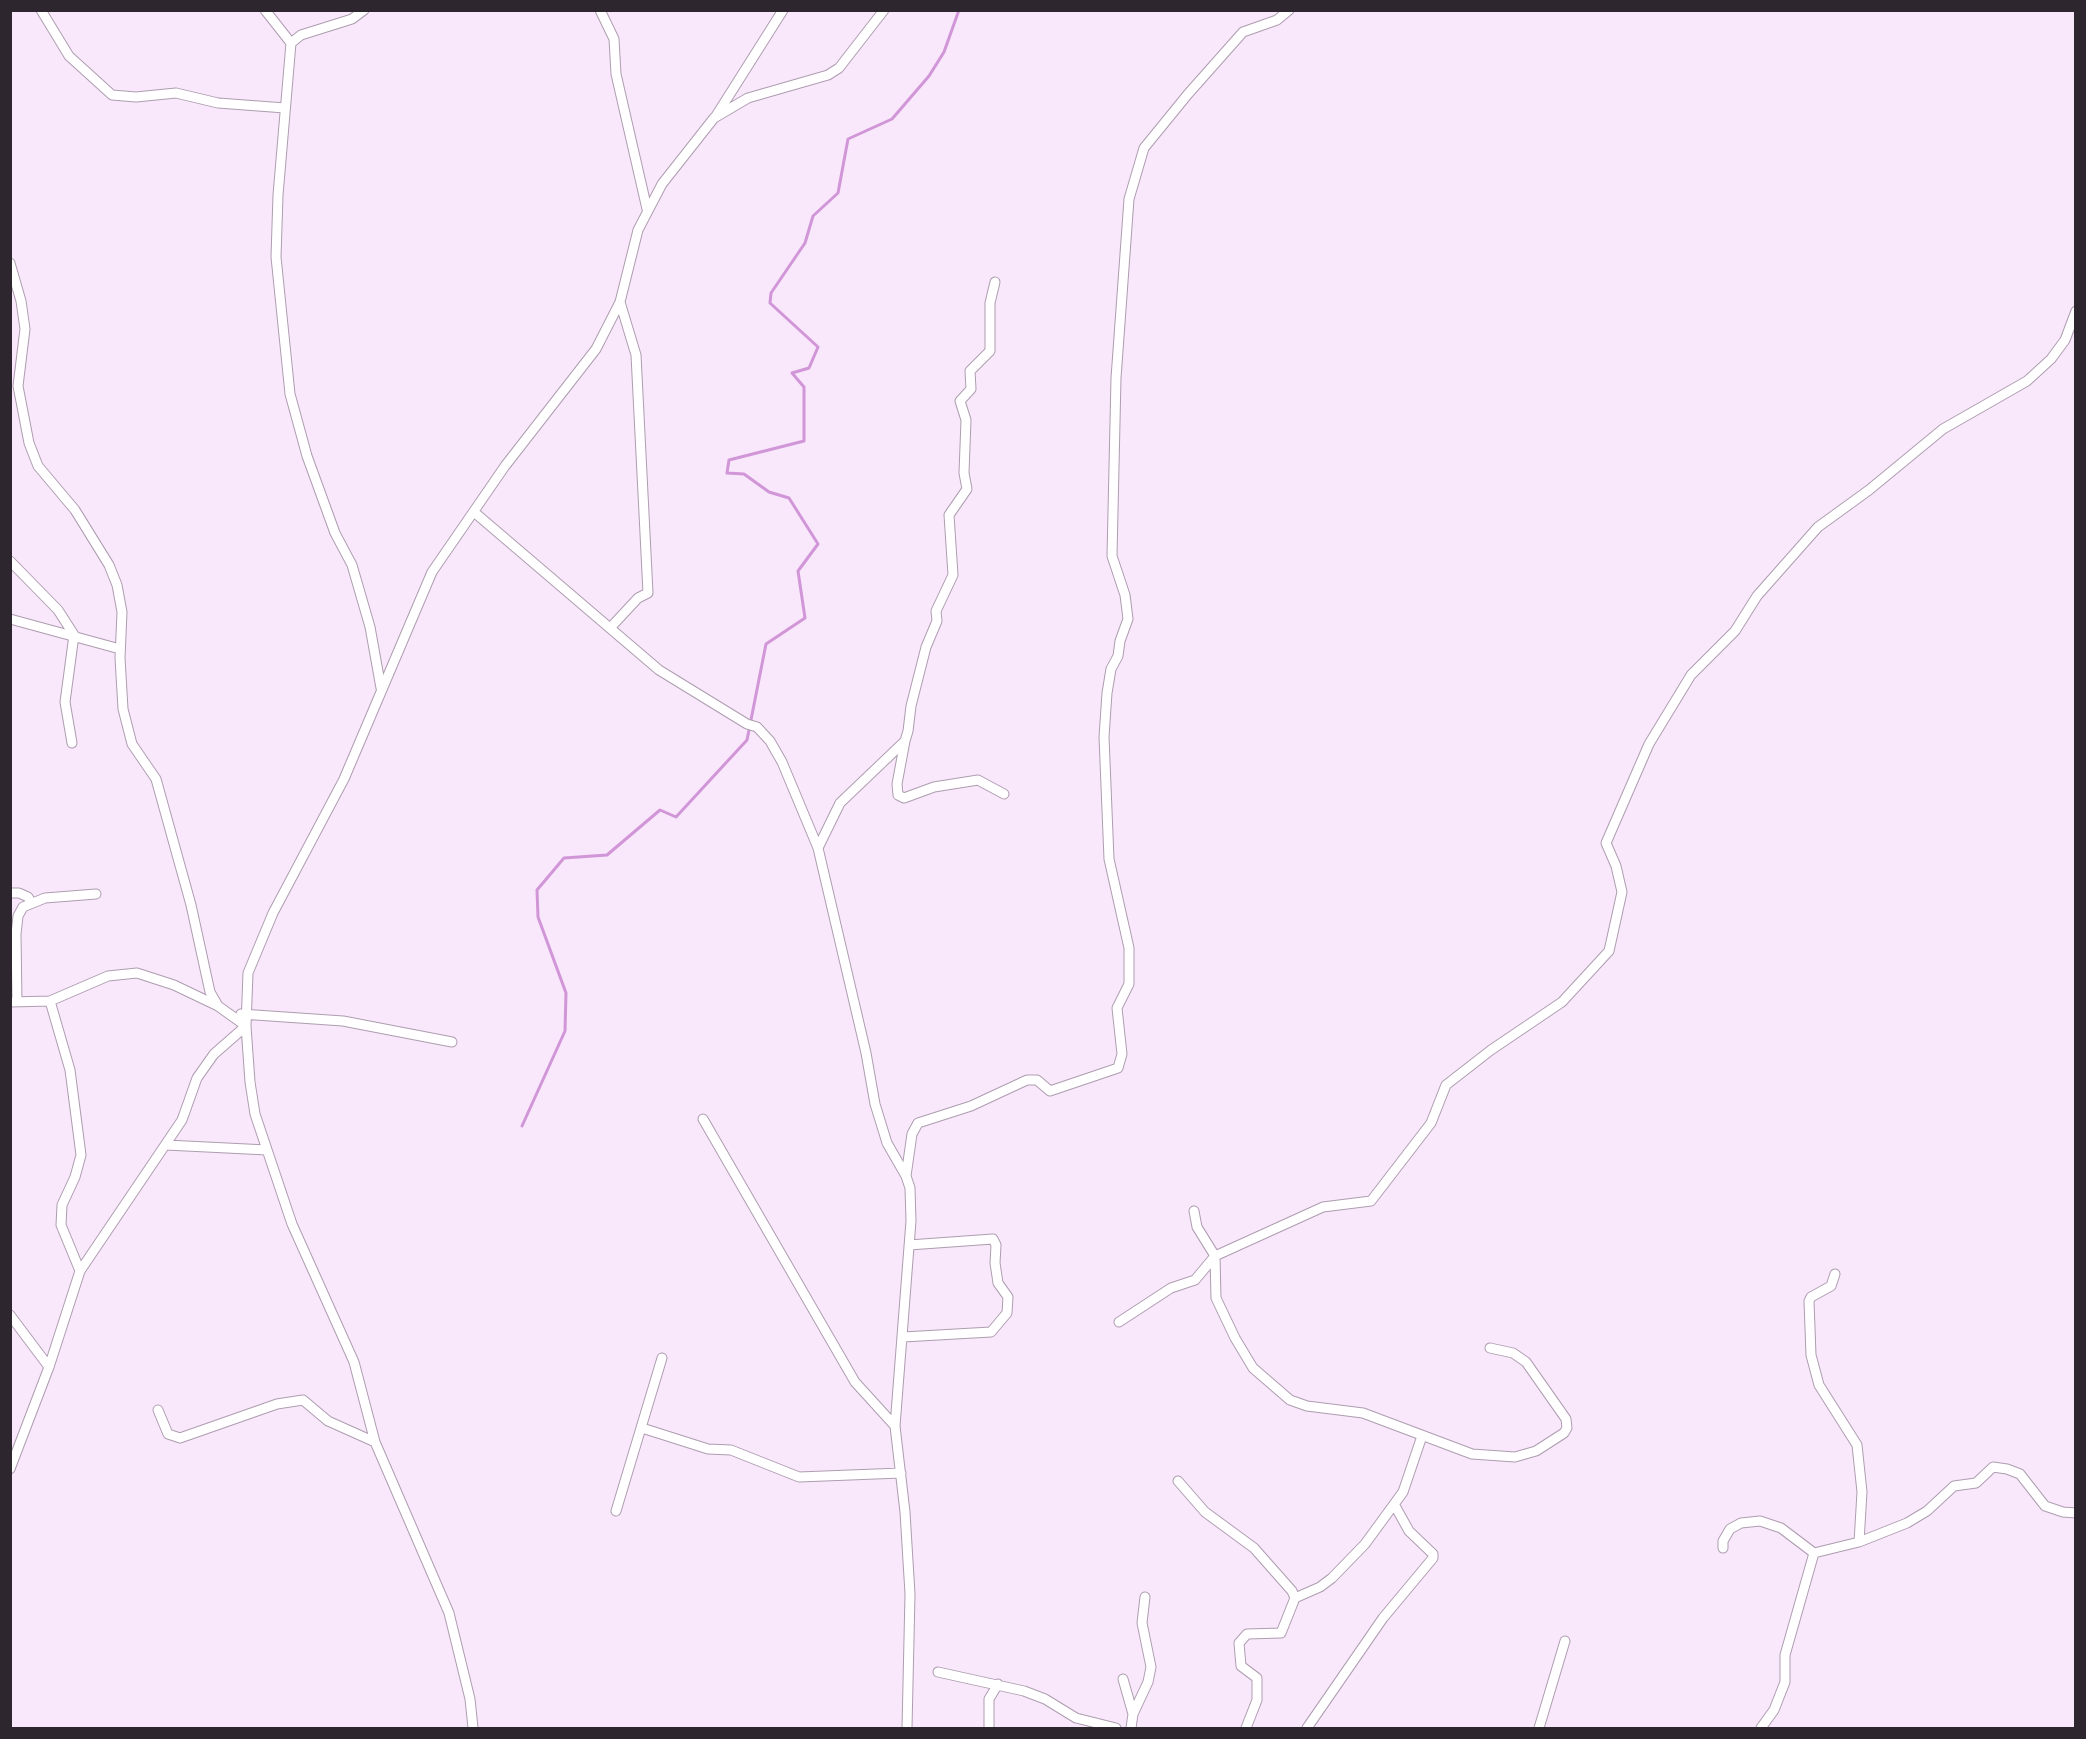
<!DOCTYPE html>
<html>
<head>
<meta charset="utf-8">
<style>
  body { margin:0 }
  #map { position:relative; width:2086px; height:1739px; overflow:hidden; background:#f9e7fb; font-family:Inter,sans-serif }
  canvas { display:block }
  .frame { position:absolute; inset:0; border:12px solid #2d262e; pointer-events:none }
</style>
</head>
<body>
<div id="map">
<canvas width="2086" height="1739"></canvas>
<div class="frame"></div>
</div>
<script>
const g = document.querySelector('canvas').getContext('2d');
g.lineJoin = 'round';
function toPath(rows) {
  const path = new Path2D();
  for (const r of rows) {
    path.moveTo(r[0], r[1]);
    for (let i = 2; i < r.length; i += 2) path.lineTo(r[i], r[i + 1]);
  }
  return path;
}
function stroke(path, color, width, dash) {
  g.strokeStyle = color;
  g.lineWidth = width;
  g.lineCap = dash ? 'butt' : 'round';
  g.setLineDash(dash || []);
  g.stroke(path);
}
const stream = toPath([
  [522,1126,565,1031,566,993,538,917,537,890,564,858,607,855,660,810,676,817,747,740,766,644,805,618,798,571,818,544,789,498,769,492,744,474,727,473,729,460,804,441,804,387,792,373,809,368,818,347,770,303,771,293,805,243,813,216,838,193,848,139,892,119,929,76,944,52,959,10]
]);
const street = toPath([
  [41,10,69,56,112,95,136,97,176,93,218,103,285,108],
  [265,10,291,43,278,195,276,257,290,394,307,456,335,533,352,565,370,627,381,688],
  [600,10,614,39,616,74,647,209],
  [291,43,301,35,352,19,364,10],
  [716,116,783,10],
  [10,263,21,301,25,329,18,386,29,443,38,466,75,510,109,565,117,585,122,612,120,658,123,709,132,744,156,779,191,905,210,992,218,1006,246,1026],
  [474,512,659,670,747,724,757,727,770,741,782,762,818,848,866,1053,875,1104,887,1143,906,1176,910,1188,911,1221,895,1426,905,1512,910,1594,907,1728],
  [10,561,58,610,74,635,65,702,72,743],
  [10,619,120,649],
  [611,627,638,598,648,593,636,355,620,302],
  [905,741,897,784,898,795,904,798,934,787,978,780,1004,794],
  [818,848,840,803,905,741,908,731,911,706,926,647,937,621,936,611,953,575,949,515,967,489,964,473,966,420,960,401,971,389,970,371,990,351,990,303,995,282],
  [10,893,19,893,28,897,31,902],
  [50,1001,70,1070,81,1155,75,1177,62,1205,61,1225,80,1271],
  [10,1002,50,1001,108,976,137,973,174,985,218,1006],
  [17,1002,16,934,18,916,23,907,45,898,96,894],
  [241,1014,343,1021,452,1042],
  [703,1119,855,1382,895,1426],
  [166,1145,267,1150],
  [906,1176,912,1134,918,1123,971,1106,1027,1080,1037,1080,1050,1091,1118,1068,1122,1054,1117,1008,1129,984,1129,948,1109,859,1104,737,1107,693,1111,669,1118,656,1120,641,1128,619,1125,595,1112,556,1116,378,1129,199,1144,148,1188,94,1243,32,1277,20,1289,10],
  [1194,1211,1197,1227,1215,1256,1216,1298,1235,1338,1253,1368,1290,1400,1307,1406,1363,1413,1472,1454,1515,1457,1536,1451,1564,1433,1567,1428,1566,1419,1526,1362,1513,1353,1490,1348],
  [1835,1274,1831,1286,1811,1297,1809,1301,1811,1355,1819,1385,1857,1445,1862,1492,1859,1542],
  [10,1315,49,1367],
  [1119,1322,1171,1288,1195,1280,1215,1256,1323,1207,1371,1201,1431,1123,1446,1085,1491,1050,1562,1002,1609,951,1622,892,1616,866,1606,843,1649,744,1691,675,1735,631,1757,596,1818,527,1869,490,1943,429,2027,381,2051,359,2065,340,2076,311],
  [903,1337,991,1332,1007,1313,1008,1297,998,1283,995,1263,996,1245,993,1239,909,1245],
  [158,1410,168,1434,180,1438,277,1404,303,1400,328,1421,375,1442],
  [642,1428,708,1449,731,1450,799,1477,901,1473],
  [10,1469,49,1367,80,1271,182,1120,197,1078,214,1054,246,1026],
  [1178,1481,1205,1512,1254,1548,1292,1591,1295,1598,1281,1633,1247,1634,1239,1643,1241,1666,1257,1678,1257,1700,1246,1728],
  [616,1511,662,1358],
  [1723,1548,1723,1541,1730,1529,1741,1523,1760,1521,1781,1528,1814,1553],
  [1295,1598,1320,1587,1332,1578,1365,1544,1403,1492,1422,1436],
  [938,1672,1024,1691,1045,1699,1076,1718,1116,1728],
  [1123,1679,1133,1714,1131,1728],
  [1133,1714,1148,1682,1151,1667,1142,1623,1145,1597],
  [473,1728,470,1699,449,1613,375,1442,354,1362,292,1224,255,1114,250,1082,246,1026,248,973,273,913,344,779,432,572,505,466,596,349,620,302,638,230,662,184,714,118,748,98,828,75,839,68,884,10],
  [989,1728,989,1699,998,1684],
  [1307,1728,1383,1618,1433,1558,1433,1554,1409,1531,1394,1504],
  [1539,1728,1565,1641],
  [1761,1728,1774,1710,1785,1682,1785,1655,1814,1553,1859,1542,1907,1523,1927,1511,1954,1486,1976,1483,1993,1467,2007,1469,2020,1474,2045,1506,2063,1512,2076,1513]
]);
stroke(stream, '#d196d7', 3);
stroke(street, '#ae9db0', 11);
stroke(street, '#fff', 9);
</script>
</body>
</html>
